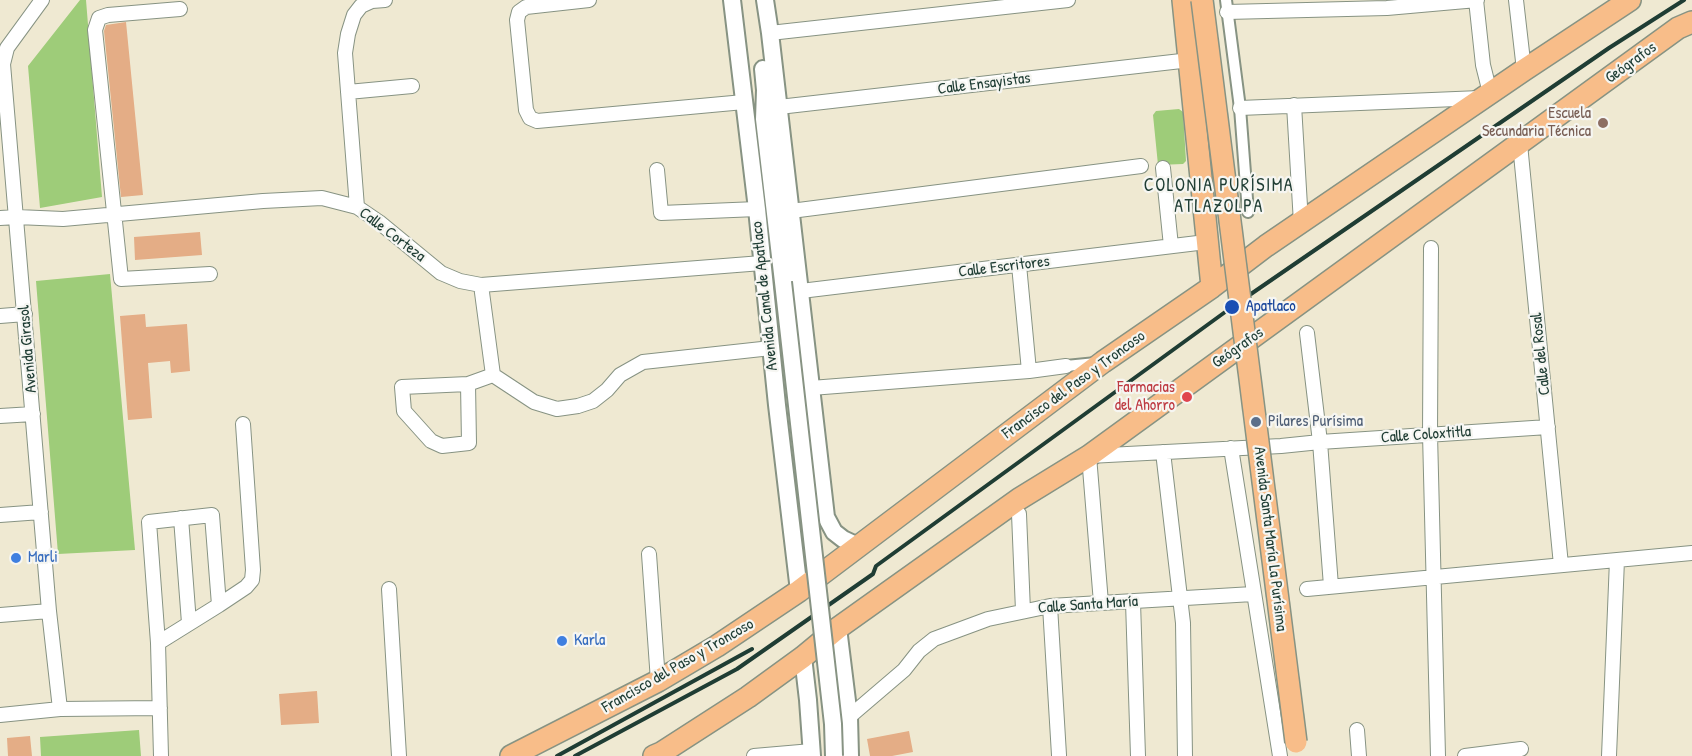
<!DOCTYPE html>
<html>
<head>
<meta charset="utf-8">
<style>
  body { margin:0 }
  canvas { display:block; background:#efe9d2 }
</style>
</head>
<body>
<canvas width="1692" height="756"></canvas>
<script>
const g = document.querySelector('canvas').getContext('2d');
g.lineJoin = 'round';
function paint(path, color) {
  g.fillStyle = color;
  g.fill(path, 'evenodd');
}
function toPath(rows) {
  const path = new Path2D();
  for (const r of rows) {
    path.moveTo(r[0], r[1]);
    for (let i = 2; i < r.length; i += 2) path.lineTo(r[i], r[i + 1]);
  }
  return path;
}
function stroke(path, color, width, dash) {
  g.strokeStyle = color;
  g.lineWidth = width;
  g.lineCap = dash ? 'butt' : 'round';
  g.setLineDash(dash || []);
  g.stroke(path);
}
function label(font, color, halo, rows, align = 'center') {
  g.font = font + ' "Patrick Hand",sans-serif';
  g.lineWidth = 4.5;
  g.setLineDash([]);
  g.textBaseline = 'middle';
  g.strokeStyle = halo;
  g.fillStyle = color;
  for (const [text, x, y, turn = 0] of rows) {
    g.save();
    g.translate(x, y);
    g.rotate((+turn || 0) * Math.PI / 180);
    g.textAlign = isNaN(turn) ? turn : align;
    if (halo) g.strokeText(text, 0, 0);
    g.fillText(text, 0, 0);
    g.restore();
  }
}
const green = toPath([
  [80,0,86,0,102,197,40,208,28,66],
  [1179,109,1183,112,1186,161,1183,164,1158,165,1153,115,1156,111],
  [110,274,135,550,58,554,36,281],
  [139,730,141,756,41,756,40,737]
]);
const building = toPath([
  [126,22,143,195,121,197,104,31,106,25],
  [200,232,202,255,135,260,134,237],
  [145,314,146,327,187,324,190,371,171,373,170,361,148,363,152,418,128,420,120,316],
  [317,691,319,723,281,725,279,694],
  [909,731,913,752,892,756,870,756,867,739],
  [30,736,32,756,8,756,7,738]
]);
const pedestrian = toPath([
  [1226,0,1240,108,1248,212],
  [1066,366,1096,363]
]);
const minor = toPath([
  [42,0,7,48,3,64,49,611,60,709],
  [589,0,526,7,519,12,517,20,526,110,530,118,537,121,744,102],
  [1476,0,1483,65,1490,93],
  [1516,0,1524,70],
  [180,9,108,15,99,18,95,30,121,279,210,274],
  [1227,12,1387,8,1477,0],
  [770,33,1068,0],
  [348,92,412,86],
  [1294,105,1301,223],
  [779,107,1190,60],
  [1240,108,1480,98],
  [1520,144,1561,565],
  [1163,168,1171,246],
  [657,170,661,213,757,209],
  [357,207,345,53,348,34,354,15,361,6,372,1,385,0],
  [791,211,1141,166],
  [0,218,17,217,63,219,263,201,322,198,357,207,379,222,441,273,460,281,481,285,762,263],
  [1431,248,1430,434,1438,756],
  [1019,265,1029,371],
  [481,285,493,375,534,402,557,409,578,406,593,401,607,390,620,375,643,362,771,348],
  [801,291,1206,242],
  [0,316,25,314],
  [1307,333,1320,442,1331,586],
  [468,384,469,443,442,446,431,441,404,411,402,387,468,384,493,375],
  [811,388,1029,371,1066,366],
  [0,416,33,414],
  [1231,448,1280,756],
  [1163,452,1183,623,1185,756],
  [1019,514,1023,611],
  [0,515,41,512],
  [181,518,189,623],
  [649,554,658,681],
  [389,589,399,756],
  [1307,589,1692,553],
  [1133,602,1138,756],
  [1101,603,1089,456,1281,446,1320,442,1548,427],
  [1050,606,1059,755],
  [0,615,49,611],
  [158,643,219,605,246,587,252,580,253,570,243,424],
  [0,715,60,709,160,708],
  [849,717,904,670,919,651,934,639,988,619,1050,606,1253,594],
  [1357,730,1359,756],
  [161,756,158,643,149,522,212,515,219,605],
  [754,756,812,751],
  [1465,756,1521,749],
  [1609,756,1617,560]
]);
const tertiary = toPath([
  [732,0,757,209,777,405,799,591],
  [765,0,770,33,826,517,834,532,843,539,858,546],
  [763,69,765,90,764,119,783,282],
  [838,628,849,717,850,756],
  [803,657,808,700,812,756]
]);
const primary = toPath([
  [1183,0,1212,287],
  [511,756,658,681,717,646,799,591,1103,362,1212,287,1266,246,1524,70,1630,0],
  [654,756,661,753,748,697,803,657,838,628,1019,499,1089,456,1678,28,1692,22]
]);
const rail = toPath([
  [557,756,752,649],
  [575,756,737,669,873,574,876,566,1232,307,1609,48,1684,0]
]);
const tertiaryBridge = toPath([
  [783,282,833,724,834,756]
]);
const primaryBridge = toPath([
  [1202,0,1296,742]
]);
const markers = [
  [1603,123,6,"#8d6e63"],
  [1232,307,8,"#1a4fb4"],
  [1187,397,6,"#e0444e"],
  [1256,422,6,"#5c6f8a"],
  [16,558,6,"#3f7fe0"],
  [562,641,6,"#3f7fe0"]
];
const streetNames = [
  ["Geógrafos",1631,63,-36],
  ["Calle Ensayistas",984,84,-7],
  ["Calle Corteza",392,235,37],
  ["Calle Escritores",1004,267,-7],
  ["Avenida Canal de Apatlaco",765,296,-96],
  ["Geógrafos",1238,348,-35],
  ["Avenida Girasol",28,349,-95],
  ["Calle del Rosal",1541,354,-96],
  ["Francisco del Paso y Troncoso",1074,385,-36],
  ["Calle Coloxtitla",1426,435,-4],
  ["Avenida Santa María La Purísima",1270,539,83],
  ["Calle Santa María",1088,605,-4],
  ["Francisco del Paso y Troncoso",678,666,-30]
];
const educationNames = [
  ["Escuela",1591,114],
  ["Secundaria Técnica",1591,132]
];
const transitNames = [
  ["Apatlaco",1246,307]
];
const healthNames = [
  ["Farmacias",1175,388],
  ["del Ahorro",1175,406]
];
const serviceNames = [
  ["Pilares Purísima",1268,422]
];
const shopNames = [
  ["Marli",28,558],
  ["Karla",574,641]
];
const neighbourhoodNames = [
  ["COLONIA PURÍSIMA",1219,186],
  ["ATLAZOLPA",1219,207]
];
paint(green, '#9ecc79');
paint(building, '#e4ad86');
stroke(pedestrian, '#879383', 14);
stroke(minor, '#879383', 16);
stroke(tertiary, '#879383', 20);
stroke(primary, '#879383', 24);
stroke(pedestrian, '#fff', 10);
stroke(minor, '#fff', 14);
stroke(tertiary, '#fff', 16);
stroke(primary, '#f8bd89', 21);
stroke(rail, '#1f3d34', 4);
stroke(tertiaryBridge, '#879383', 20, []);
stroke(primaryBridge, '#879383', 24, []);
stroke(tertiaryBridge, '#fff', 16);
stroke(primaryBridge, '#f8bd89', 21);
for (const [x, y, r, color] of markers) {
  const dot = new Path2D();
  dot.arc(x, y, r, 0, 2 * Math.PI);
  g.fillStyle = color;
  g.fill(dot);
  stroke(dot, '#f6f6f2', 2);
}
label('16px', '#1f3d34', '#f6f6f2', streetNames);
label('16px', '#785e54', '#f6f6f2', educationNames, 'right');
label('16px', '#164399', '#f6f6f2', transitNames, 'left');
label('16px', '#be3a42', '#f6f6f2', healthNames, 'right');
label('16px', '#4e5e75', '#f6f6f2', serviceNames, 'left');
label('16px', '#366cbe', '#f6f6f2', shopNames, 'left');
g.letterSpacing = '1.5px';
label('18px', '#1f3d34', '#f6f6f2', neighbourhoodNames);
g.letterSpacing = '0px';
</script>
</body>
</html>
